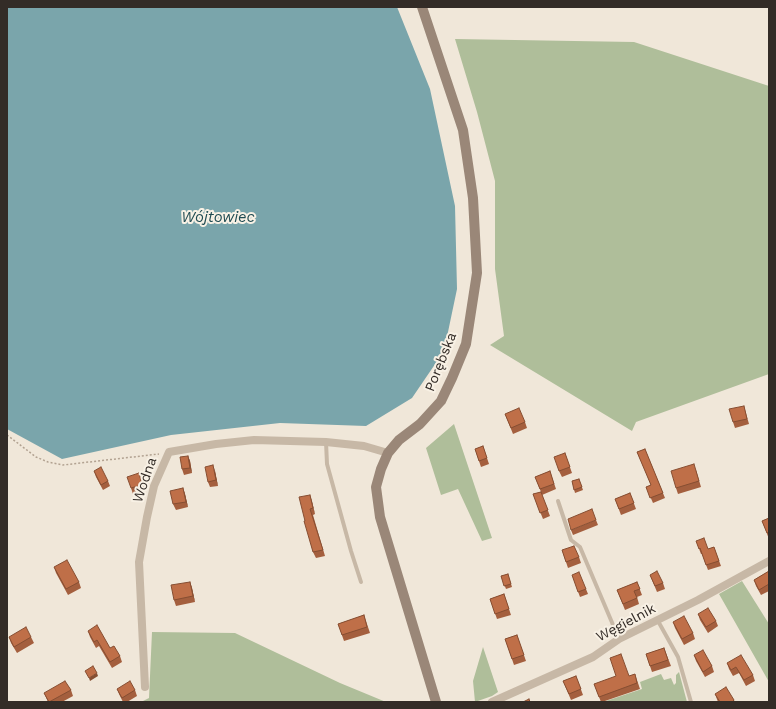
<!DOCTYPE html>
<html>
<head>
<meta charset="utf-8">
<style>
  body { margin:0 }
  #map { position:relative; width:776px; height:709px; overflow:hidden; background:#f0e7d9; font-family:"Work Sans",sans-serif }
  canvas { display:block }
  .frame { position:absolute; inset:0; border:8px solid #332c27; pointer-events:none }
</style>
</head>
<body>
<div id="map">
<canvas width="776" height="709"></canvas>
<div class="frame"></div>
</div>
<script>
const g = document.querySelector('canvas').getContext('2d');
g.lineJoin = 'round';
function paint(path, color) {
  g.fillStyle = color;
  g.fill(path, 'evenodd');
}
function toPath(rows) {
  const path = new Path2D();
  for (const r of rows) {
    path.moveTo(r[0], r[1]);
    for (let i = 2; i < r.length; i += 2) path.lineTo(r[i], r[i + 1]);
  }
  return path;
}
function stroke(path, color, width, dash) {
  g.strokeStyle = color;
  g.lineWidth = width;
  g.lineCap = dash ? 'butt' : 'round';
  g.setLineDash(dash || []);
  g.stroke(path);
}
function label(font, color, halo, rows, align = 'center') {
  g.font = font + ' "Work Sans",sans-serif';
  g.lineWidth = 4;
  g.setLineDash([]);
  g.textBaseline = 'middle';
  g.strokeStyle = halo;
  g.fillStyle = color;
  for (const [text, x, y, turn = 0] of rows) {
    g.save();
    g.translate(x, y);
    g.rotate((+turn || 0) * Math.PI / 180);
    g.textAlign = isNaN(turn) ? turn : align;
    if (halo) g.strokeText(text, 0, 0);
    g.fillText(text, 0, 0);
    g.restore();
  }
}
const green = toPath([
  [455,39,634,42,769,86,769,374,636,422,632,431,490,345,504,336,495,269,495,181,477,112],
  [454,424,492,538,482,541,458,489,441,495,426,448],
  [742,581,769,624,769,682,719,594],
  [152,632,235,633,340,683,386,702,141,702,149,698],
  [483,647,498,692,492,696,475,702,473,681],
  [679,672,687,702,603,702,642,689,640,682,661,674,664,680,671,678,674,685,676,683,676,675]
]);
const water = toPath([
  [7,7,397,7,430,89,455,206,457,289,444,351,412,398,366,426,280,423,171,435,62,459,7,429]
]);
const path = toPath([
  [7,435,36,457,48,462,63,465,159,454]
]);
const lane = toPath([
  [326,442,327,464,351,551,361,582],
  [558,501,571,540,580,547,619,639],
  [658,621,678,657,691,702]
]);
const street = toPath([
  [145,687,139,562,147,517,154,486,169,452,216,444,254,440,326,442,364,446,388,453],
  [492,702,593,657,619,639,698,600,769,561]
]);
const secondary = toPath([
  [422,7,463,130,473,198,477,273,466,344,452,378,441,401,420,424,399,440,388,453,381,469,376,487,380,517,436,702]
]);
const wall = toPath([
  [744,406,749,424,735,428,733,422],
  [505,414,525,422,527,428,513,434],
  [483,446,489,464,481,467,475,449],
  [645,449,665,498,653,503,646,487,651,485,637,452],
  [565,453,572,473,562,477,559,471],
  [188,456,190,461,192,473,184,475,182,469],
  [696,470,701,487,678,494,676,488],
  [94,471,108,481,110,486,103,490,96,477],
  [215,471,218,486,210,487,208,482],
  [550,471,556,489,542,495,550,516,543,519,533,494,541,492,535,477],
  [141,479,145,491,133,494,131,488],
  [579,479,583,490,575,493,572,481],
  [183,488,185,494,188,507,176,510,173,504],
  [630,493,636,509,621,515,615,499],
  [310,495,315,514,313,515,325,556,316,558,313,552,305,521],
  [769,518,769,539,762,521],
  [596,520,598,525,573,535,571,530],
  [696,541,708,549,714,547,721,566,708,570,702,554,701,554],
  [562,550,579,557,581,563,568,568],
  [54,567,79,582,81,588,68,595,56,573],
  [769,571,769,591,761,595,756,586,754,580],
  [508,574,512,587,506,589,501,576],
  [572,575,586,589,588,594,580,597],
  [650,575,663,583,665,589,657,592],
  [190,582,192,588,195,602,176,606,174,600],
  [637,582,642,595,637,597,639,604,625,610,617,590],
  [504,594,511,615,497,619,490,599],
  [698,614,716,621,718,626,708,633,700,620],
  [364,615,370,633,344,641,338,624],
  [673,622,693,633,695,639,684,645,675,628],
  [88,631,120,656,122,662,112,668,99,646,96,648,90,637],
  [517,635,526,661,514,665,505,639],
  [9,637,31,637,34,643,17,653,11,643],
  [664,648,671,666,652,672,646,654],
  [694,655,712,666,714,672,705,677,696,661],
  [727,663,753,675,755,681,746,686,739,673,733,676,729,669],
  [635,674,640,689,602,702,601,702,594,684,629,676],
  [576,676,583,695,571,700,563,681],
  [117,689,135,690,137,696,127,702,123,702,119,694],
  [71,690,73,696,62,702,48,702,44,693],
  [715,694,734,700,735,702,718,702]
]);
const shadedWall = toPath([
  [188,456,190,461,192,473,190,468],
  [213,465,215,471,218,486,216,480],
  [183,488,185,494,188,507,186,502],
  [310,495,312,501,315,514,313,508],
  [190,582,192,588,195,602,193,596],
  [97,673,98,676,90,681,89,678]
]);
const building = toPath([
  [744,406,747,419,733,422,729,409,744,406],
  [519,408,525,422,511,428,505,414,519,408],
  [483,446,487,458,479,461,475,449,483,446],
  [645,449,663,493,650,498,646,487,651,485,637,452,645,449],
  [565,453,570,467,559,471,554,457,565,453],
  [188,456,190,468,182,469,180,457,188,456],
  [694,464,699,481,676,488,671,471,694,464],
  [213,465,216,480,208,482,205,467,213,465],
  [101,467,108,481,101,485,94,471,101,467],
  [550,471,554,484,540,489,535,477,550,471],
  [139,473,142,485,131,488,127,477,139,473],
  [579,479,582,487,574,490,572,481,579,479],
  [183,488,186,502,173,504,170,491,183,488],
  [541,492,548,510,540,513,533,494,541,492],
  [630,493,634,503,619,509,615,499,630,493],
  [310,495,313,508,310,509,323,550,313,552,304,521,305,521,299,497,310,495],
  [592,509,596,520,571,530,568,519,592,509],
  [769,518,769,532,767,533,762,521,769,518],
  [704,538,708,549,714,547,719,561,706,565,700,548,699,549,696,541,704,538],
  [574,546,579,557,566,562,562,550,574,546],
  [67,560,79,582,66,589,54,567,67,560],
  [657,571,663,583,655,586,650,575,657,571],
  [769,571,769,584,759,590,754,580,769,571],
  [579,572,586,589,578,592,572,575,579,572],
  [508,574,511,584,504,586,501,576,508,574],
  [190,582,193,596,174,600,171,585,190,582],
  [637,582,640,589,634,591,637,598,623,604,617,590,637,582],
  [504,594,509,609,495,614,490,599,504,594],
  [708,608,716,621,706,627,698,614,708,608],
  [364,615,367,627,342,635,338,624,364,615],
  [684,616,693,633,682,639,673,622,684,616],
  [97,625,110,648,114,646,120,656,110,662,97,640,94,642,88,631,97,625],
  [26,627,31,637,14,647,9,637,26,627],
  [517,635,524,655,512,659,505,639,517,635],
  [664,648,668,660,650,666,646,654,664,648],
  [703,650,712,666,703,672,694,655,703,650],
  [621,654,629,676,635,674,637,683,599,697,594,684,616,676,610,658,621,654],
  [741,655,753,675,744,680,736,667,731,670,727,663,741,655],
  [93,666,97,673,89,678,85,671,93,666],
  [576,676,581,689,569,694,563,681,576,676],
  [65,681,71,690,49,702,44,693,65,681],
  [130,681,135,690,122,698,117,689,130,681],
  [726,687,734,700,732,702,720,702,715,694,726,687],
  [529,699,530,702,523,702,529,699]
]);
const streetNames = [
  ["Porębska",441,362,-68],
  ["Wodna",145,480,-71],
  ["Węgielnik",626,623,-28]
];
const waterNames = [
  ["Wójtowiec",218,218]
];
paint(green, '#afbe9a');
paint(water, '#7aa5ab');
stroke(path, '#b2a291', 1.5, [2, 2]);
stroke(lane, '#c7b8a6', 4);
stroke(street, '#c7b8a6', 8);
stroke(secondary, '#9a8778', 10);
paint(wall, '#a45f3e');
paint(shadedWall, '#864e32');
paint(building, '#bf6f48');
stroke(building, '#864e32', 1);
label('14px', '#332c27', '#f8f1e5', streetNames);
label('italic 15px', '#1f4b52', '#f8f1e5', waterNames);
</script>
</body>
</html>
